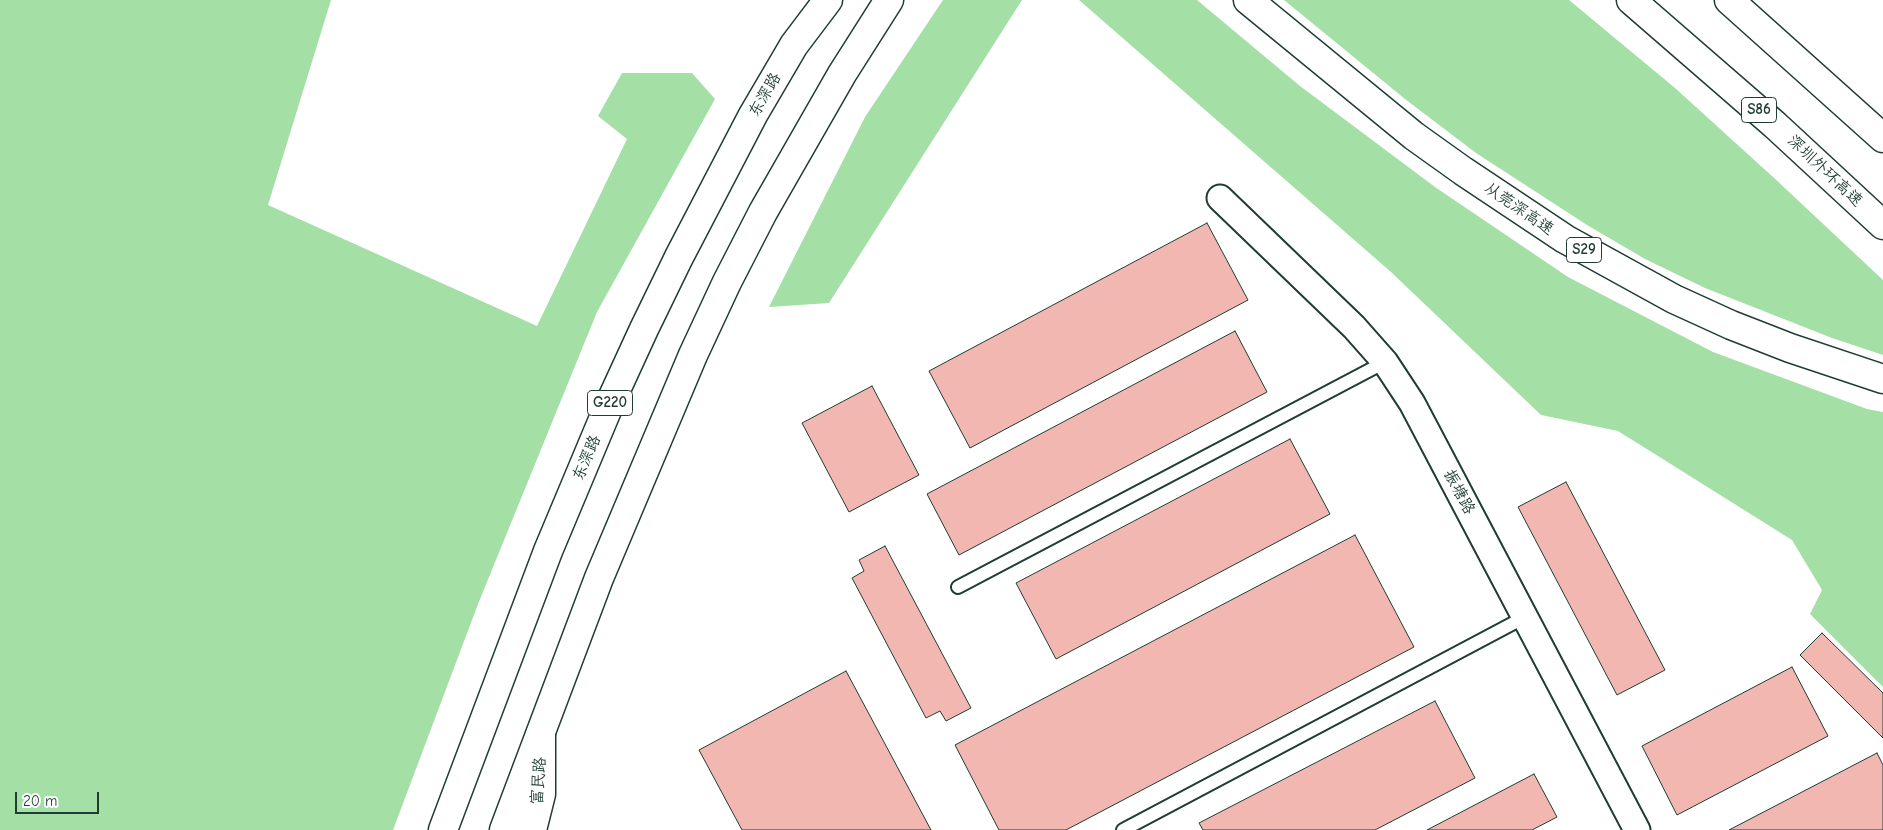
<!DOCTYPE html>
<html>
<head>
<meta charset="utf-8">
<style>
  body { margin:0 }
  #map { position:relative; width:1883px; height:830px; overflow:hidden; background:#fff; font-family:"Comic Neue",sans-serif }
  canvas { display:block }
  .scale { position:absolute; left:15px; top:792px; width:84px; height:22px; box-sizing:border-box; border:2px solid #1f3d34; border-top:0; padding-left:6px; font-size:15px; line-height:18px; white-space:nowrap; color:#1f3d34; -webkit-text-stroke:4px #fff; paint-order:stroke }
</style>
</head>
<body>
<div id="map">
<canvas width="1883" height="830"></canvas>
<div class="scale">20 m</div>
</div>
<script>
const g = document.querySelector('canvas').getContext('2d');
g.lineJoin = 'round';
function paint(path, color) {
  g.fillStyle = color;
  g.fill(path, 'evenodd');
}
function toPath(rows) {
  const path = new Path2D();
  for (const r of rows) {
    path.moveTo(r[0], r[1]);
    for (let i = 2; i < r.length; i += 2) path.lineTo(r[i], r[i + 1]);
  }
  return path;
}
function stroke(path, color, width, dash) {
  g.strokeStyle = color;
  g.lineWidth = width;
  g.lineCap = dash ? 'butt' : 'round';
  g.setLineDash(dash || []);
  g.stroke(path);
}
function label(font, color, halo, rows, align = 'center') {
  g.font = font + ' "Comic Neue","LXGW WenKai TC",sans-serif';
  g.lineWidth = 4;
  g.setLineDash([]);
  g.textBaseline = 'middle';
  g.strokeStyle = halo;
  g.fillStyle = color;
  for (const [text, x, y, turn = 0] of rows) {
    g.save();
    g.translate(x, y);
    g.rotate((+turn || 0) * Math.PI / 180);
    g.textAlign = isNaN(turn) ? turn : align;
    if (halo) g.strokeText(text, 0, 0);
    g.fillText(text, 0, 0);
    g.restore();
  }
}
const green = toPath([
  [0,0,331,0,268,205,537,326,627,139,598,116,622,73,692,73,715,99,597,312,478,604,393,830,0,830],
  [943,0,1022,0,829,303,769,307,865,117],
  [1079,0,1197,0,1300,86,1435,187,1568,277,1713,352,1867,409,1883,412,1883,687,1810,614,1822,590,1792,540,1618,431,1541,415,1391,272],
  [1284,0,1569,0,1675,88,1773,177,1883,280,1883,355,1832,338,1705,288,1645,259,1587,225,1476,153,1405,99]
]);
const building = toPath([
  [1207,223,1248,300,970,448,929,371,1207,223],
  [1235,331,1267,392,959,555,927,494,1235,331],
  [872,386,919,475,849,512,802,423,872,386],
  [1290,439,1330,514,1056,659,1016,583,1290,439],
  [1566,482,1665,670,1617,695,1518,507,1566,482],
  [1355,535,1414,647,1066,830,999,830,955,745,1355,535],
  [885,546,971,708,946,721,940,711,926,718,852,578,864,571,859,560,885,546],
  [1822,633,1883,693,1883,738,1800,655,1822,633],
  [1792,667,1828,736,1677,815,1642,746,1792,667],
  [846,671,931,830,742,830,699,750,846,671],
  [1435,701,1475,778,1375,830,1203,830,1199,823,1435,701],
  [1877,753,1883,765,1883,830,1729,830,1877,753],
  [1534,774,1557,817,1532,830,1427,830,1534,774]
]);
const lane = toPath([
  [958,587,1385,362],
  [1123,830,1525,617]
]);
const street = toPath([
  [1220,198,1354,327,1385,362,1412,403,1637,830]
]);
const secondary = toPath([
  [532,830,541,794,541,733]
]);
const highway = toPath([
  [1248,0,1414,136,1463,171,1565,239,1674,299,1731,325,1790,348,1883,379],
  [1631,0,1775,125,1883,225],
  [1729,0,1883,138],
  [443,830,548,551,610,403,644,329,679,257,753,115,794,45,828,0],
  [504,830,599,578,693,355,727,282,763,212,842,74,889,0]
]);
const shields = [
  [1759,110,35],
  [1584,250,35],
  [610,403,45]
];
const shieldNames = [
  ["S86",1759,110],
  ["S29",1584,250],
  ["G220",610,403]
];
const streetNames = [
  ["东深路",765,95,-60],
  ["深圳外环高速",1825,171,43],
  ["从莞深高速",1519,209,34],
  ["东深路",587,458,-67],
  ["振塘路",1459,492,62],
  ["富民路",539,781,-86]
];
paint(green, '#a4dfa6');
paint(building, '#f3b7b2');
stroke(building, '#1f3d34', 1);
stroke(lane, '#1f3d34', 16);
stroke(street, '#1f3d34', 29);
stroke(secondary, '#1f3d34', 31);
stroke(highway, '#1f3d34', 31);
stroke(lane, '#fff', 12);
stroke(street, '#fff', 25);
stroke(secondary, '#fff', 28);
stroke(highway, '#fff', 28);
for (const [x, y, w] of shields) {
  const box = new Path2D();
  box.roundRect(x - w / 2, y - 12.5, w, 25, 4);
  g.fillStyle = '#fff';
  g.fill(box);
  stroke(box, '#1f3d34', 1);
}
label('bold 15px', '#1f3d34', null, shieldNames);
label('16px', '#1f3d34', '#fff', streetNames);
</script>
</body>
</html>
